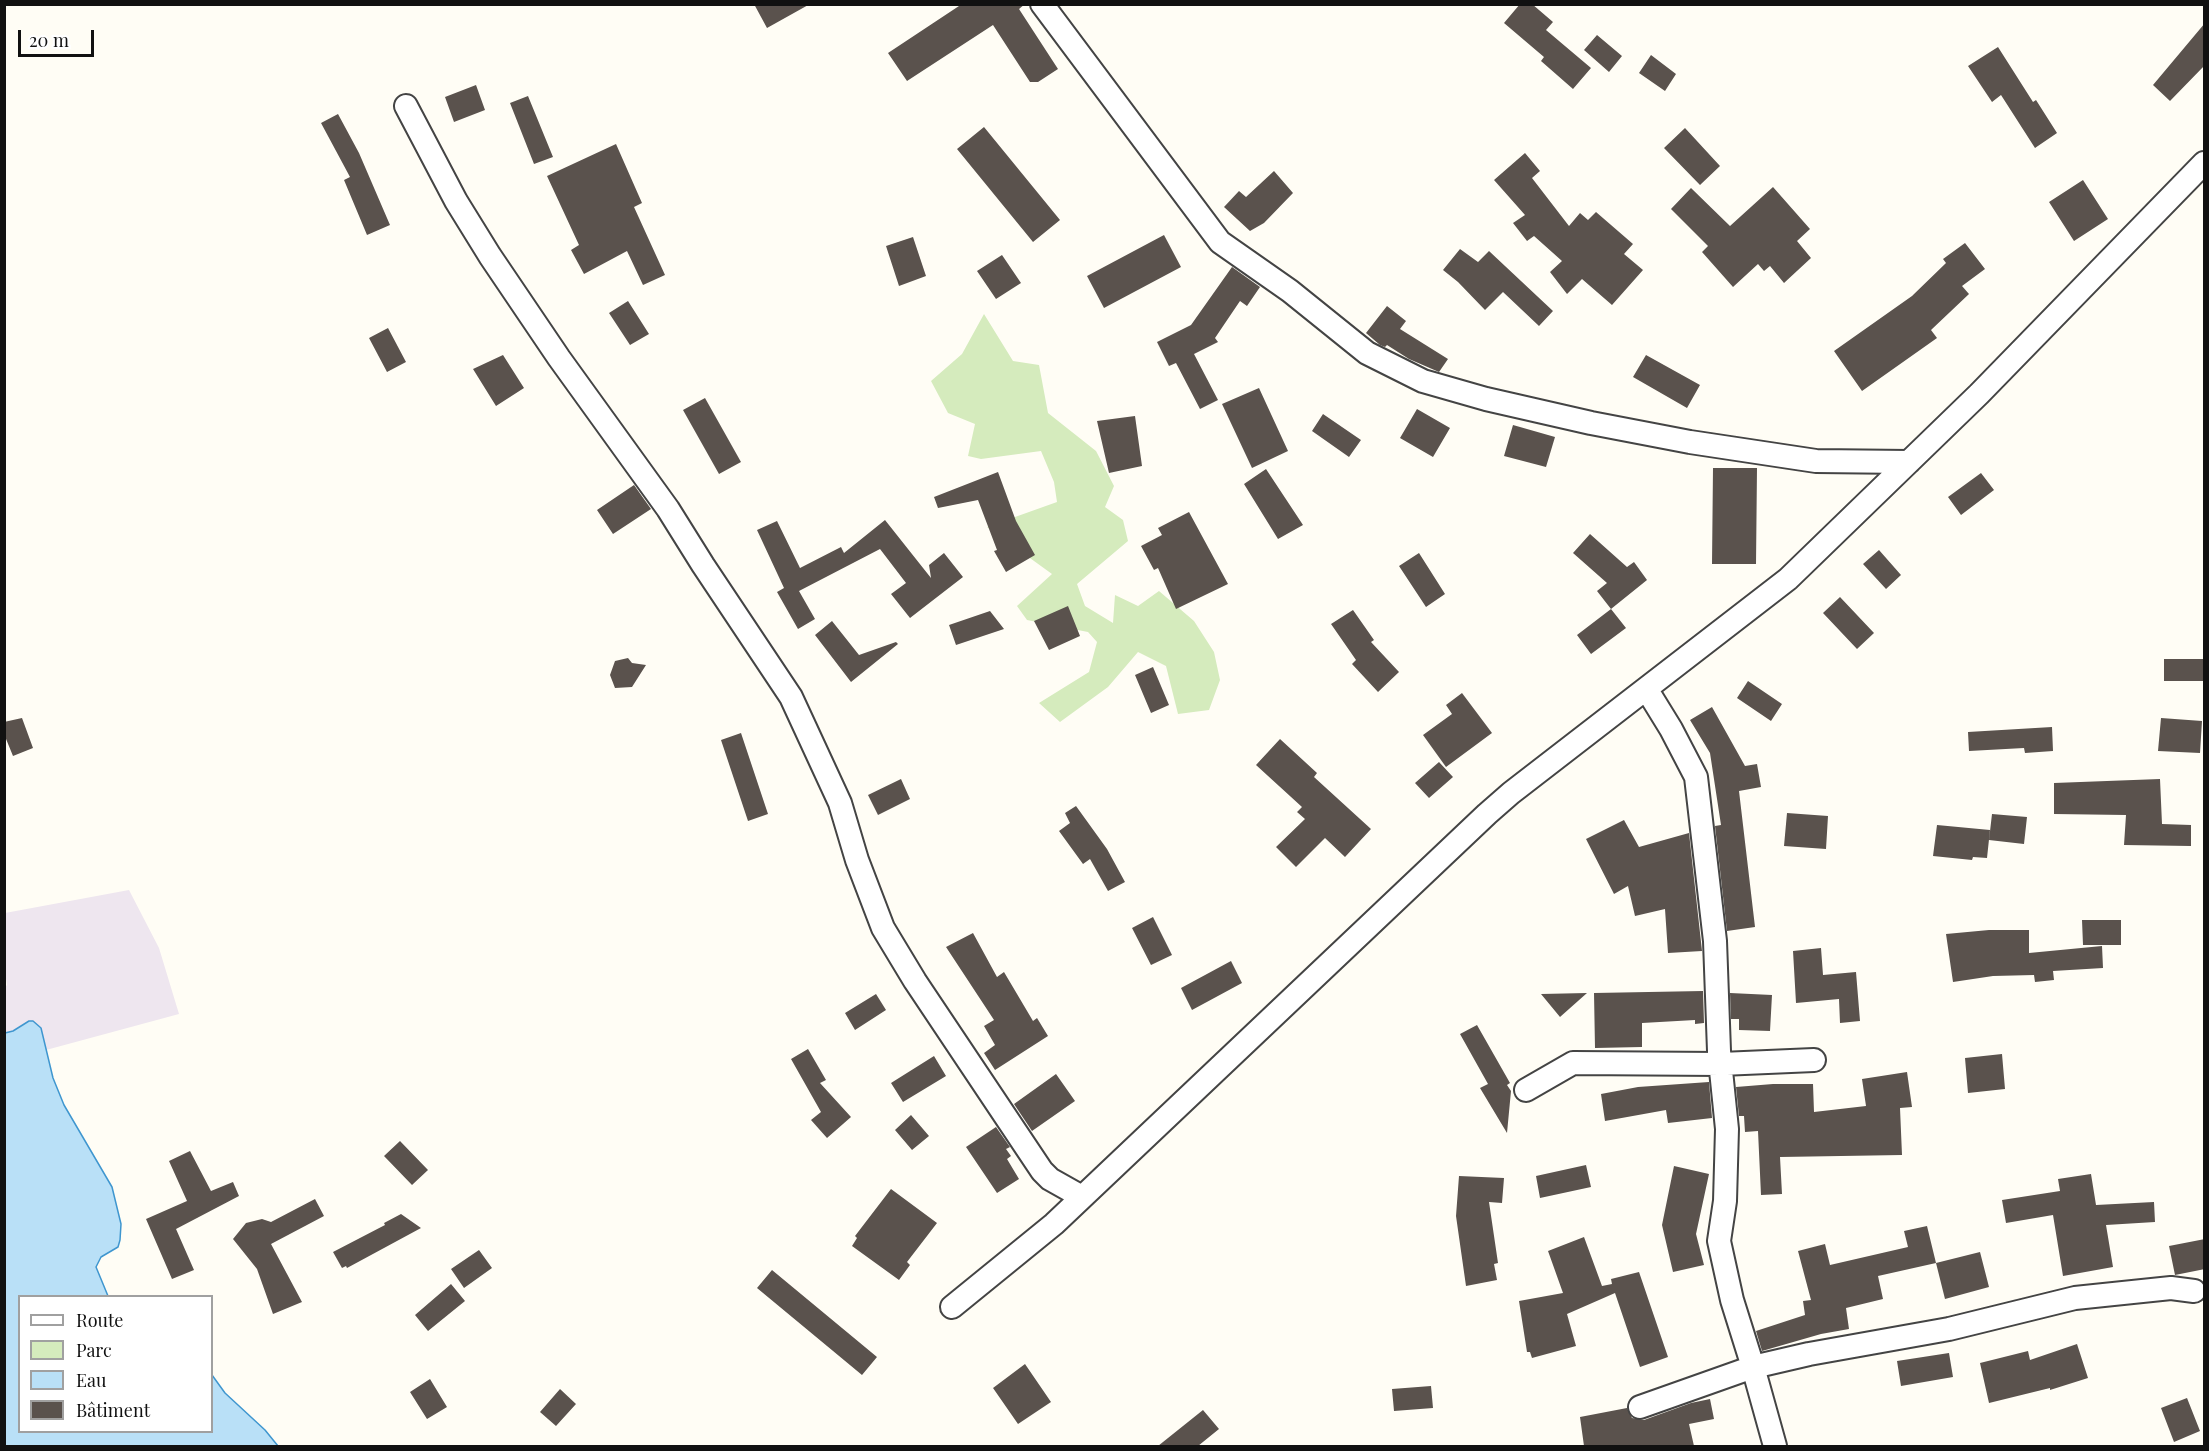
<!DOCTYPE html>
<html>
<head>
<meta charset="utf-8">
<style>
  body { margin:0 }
  #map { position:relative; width:2209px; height:1451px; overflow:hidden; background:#fffdf5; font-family:"Playfair Display",serif }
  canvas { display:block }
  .frame { position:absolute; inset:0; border:6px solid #111; pointer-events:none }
  .legend { position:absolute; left:18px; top:1295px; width:195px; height:138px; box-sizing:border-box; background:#fff; border:2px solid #a0a0a0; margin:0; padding:8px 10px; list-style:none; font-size:18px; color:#111 }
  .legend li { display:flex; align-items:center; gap:12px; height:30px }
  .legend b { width:30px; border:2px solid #a0a0a0 }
  .scale { position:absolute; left:18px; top:30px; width:76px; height:27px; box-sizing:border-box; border:3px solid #111; border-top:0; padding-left:8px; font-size:18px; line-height:21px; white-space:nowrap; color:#111; -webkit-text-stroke:4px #fff; paint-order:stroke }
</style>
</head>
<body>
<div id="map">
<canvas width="2209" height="1451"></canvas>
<div class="frame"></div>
<ul class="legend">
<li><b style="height:8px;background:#fff"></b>Route</li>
<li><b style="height:16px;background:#d5ebbd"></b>Parc</li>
<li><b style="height:16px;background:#b9e0f7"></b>Eau</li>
<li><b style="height:16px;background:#5a524d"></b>Bâtiment</li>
</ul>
<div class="scale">20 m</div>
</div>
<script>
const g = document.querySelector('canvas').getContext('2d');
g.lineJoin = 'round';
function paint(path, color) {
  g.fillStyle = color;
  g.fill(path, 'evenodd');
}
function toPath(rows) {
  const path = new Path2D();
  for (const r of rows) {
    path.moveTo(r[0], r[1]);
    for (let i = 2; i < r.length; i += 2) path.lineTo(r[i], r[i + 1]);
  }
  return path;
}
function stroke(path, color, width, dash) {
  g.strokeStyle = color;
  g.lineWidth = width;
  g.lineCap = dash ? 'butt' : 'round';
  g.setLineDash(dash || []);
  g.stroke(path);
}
const industrial = toPath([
  [129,890,159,948,179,1014,46,1050,41,1028,29,1021,13,1031,5,1033,4,988,7,985,4,965,5,913]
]);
const green = toPath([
  [984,314,1013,361,1039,365,1048,413,1096,451,1114,486,1105,507,1123,520,1128,541,1077,584,1085,606,1113,623,1115,595,1138,606,1159,591,1194,621,1214,652,1220,680,1209,710,1178,714,1166,666,1138,652,1108,687,1060,722,1039,703,1089,672,1097,642,1088,632,1027,620,1017,606,1052,574,987,527,1057,502,1054,482,1041,451,981,459,968,456,975,424,948,413,931,381,962,354]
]);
const water = toPath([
  [29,1021,33,1021,41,1028,53,1078,64,1105,112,1187,121,1224,120,1240,118,1247,101,1257,96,1267,108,1296,20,1296,20,1432,212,1432,212,1375,225,1393,265,1430,278,1446,5,1446,5,1033,13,1031,29,1021]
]);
const building = toPath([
  [754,4,810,4,767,28],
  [962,4,1025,4,1019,9,1058,69,1038,82,1030,82,993,25,907,81,888,53],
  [1520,4,1532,4,1553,22,1546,30,1591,68,1573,89,1541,61,1544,57,1504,23],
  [2205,23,2205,65,2170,101,2153,85],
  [1597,35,1622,56,1609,72,1584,50],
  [1998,47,2033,102,2036,100,2057,133,2035,148,2001,95,1992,102,1968,66],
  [1651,55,1676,74,1665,91,1639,73],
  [476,85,485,110,454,122,445,97],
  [528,96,553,157,534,164,510,103],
  [338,114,359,153,390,225,367,235,344,180,350,177,321,123],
  [984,127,1060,220,1033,242,957,149],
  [1685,128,1720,166,1700,185,1664,148],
  [616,144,642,203,634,207,665,275,643,285,627,251,584,274,571,250,579,245,547,176],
  [1525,153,1540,171,1532,178,1569,226,1580,213,1588,220,1596,212,1633,244,1624,254,1643,270,1612,305,1582,279,1567,294,1550,272,1562,261,1534,236,1527,241,1513,223,1525,215,1494,180],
  [1274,171,1293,193,1264,223,1250,231,1224,207,1239,191,1246,197],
  [2083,180,2108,219,2074,241,2049,202],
  [1773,187,1810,229,1797,241,1811,258,1784,283,1770,266,1764,271,1758,264,1733,287,1702,252,1708,246,1671,209,1691,188,1730,226],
  [1164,235,1181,267,1104,308,1087,276],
  [913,237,926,276,899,286,886,246],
  [1965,243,1985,269,1962,286,1969,294,1931,330,1937,338,1862,391,1834,351,1912,296,1946,263,1943,259],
  [1460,249,1478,262,1489,251,1553,311,1539,326,1503,292,1485,310,1458,282,1443,270],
  [1002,255,1021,283,996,299,977,271],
  [1232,267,1260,287,1247,306,1240,301,1215,338,1218,342,1194,354,1218,400,1200,409,1176,363,1169,366,1157,342,1191,325],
  [628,301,649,334,630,345,609,313],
  [1387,306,1406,321,1400,329,1448,359,1439,372,1409,359,1387,345,1385,347,1380,345,1366,333],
  [388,328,406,362,387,372,369,338],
  [503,355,524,388,496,406,473,369],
  [1646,355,1700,385,1687,408,1633,377],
  [1259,388,1288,451,1252,468,1222,404],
  [705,398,741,462,719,474,683,410],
  [1417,409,1450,428,1433,457,1400,438],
  [1323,414,1361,440,1349,457,1312,431],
  [1135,416,1142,466,1109,473,1097,421],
  [1513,425,1555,437,1546,467,1504,456],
  [1713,468,1757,468,1756,564,1712,564],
  [1266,469,1303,525,1278,539,1244,484],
  [998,472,1016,521,1035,555,1006,572,994,551,997,550,978,500,938,508,934,497],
  [1981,473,1994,490,1961,515,1948,497],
  [634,485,651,509,613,534,597,510],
  [1189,512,1228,584,1176,609,1158,568,1154,570,1141,546,1162,535,1158,528],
  [885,520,931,578,929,565,944,553,963,577,910,618,891,594,906,583,880,549,799,591,815,619,798,629,777,592,784,588,757,530,777,521,800,568,841,547,844,553],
  [1590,534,1627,567,1634,562,1647,580,1611,609,1597,591,1607,583,1573,553],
  [1879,550,1901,575,1886,589,1863,564],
  [1419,553,1445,594,1426,607,1399,566],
  [1840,597,1874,633,1857,649,1823,613],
  [1068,606,1080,636,1049,650,1034,621],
  [1611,609,1626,628,1591,654,1577,635],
  [1353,610,1374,640,1371,642,1399,672,1378,692,1352,664,1356,660,1331,624],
  [990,611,1004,629,956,645,949,625],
  [832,621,859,655,896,642,898,644,851,682,815,635],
  [628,658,632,663,646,665,632,687,615,688,610,675,615,661],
  [2164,659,2205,659,2205,681,2164,681],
  [1153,667,1169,705,1151,713,1135,675],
  [1748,681,1782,704,1771,721,1737,698],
  [1462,693,1492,733,1446,767,1423,735,1452,714,1446,705],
  [1712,707,1745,766,1757,764,1761,787,1739,791,1755,927,1727,931,1715,826,1721,825,1710,753,1690,720],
  [22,718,33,748,13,756,4,734,4,722],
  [2161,718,2202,721,2200,753,2158,751],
  [2052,727,2053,751,2025,753,2024,748,1969,751,1968,732],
  [741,733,768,814,748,821,721,740],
  [1280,739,1317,773,1314,777,1371,829,1345,857,1325,838,1296,867,1276,847,1305,819,1297,812,1302,807,1256,765],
  [1439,762,1453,777,1429,798,1415,783],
  [901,779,910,799,878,815,868,795],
  [2160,779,2162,824,2191,825,2191,846,2124,845,2126,815,2054,814,2054,783],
  [1076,806,1107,849,1125,882,1108,891,1090,859,1083,864,1059,831,1070,823,1065,813],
  [1787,813,1828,816,1826,849,1784,846],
  [1992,814,2027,817,2024,844,1989,840],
  [1624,820,1639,847,1689,833,1702,951,1668,953,1665,909,1635,916,1628,886,1614,894,1586,839],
  [1937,825,1990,830,1987,858,1973,857,1972,860,1933,856],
  [1153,917,1172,955,1151,965,1132,928],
  [2082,920,2121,920,2121,945,2083,945],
  [1989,930,2029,930,2029,953,2102,946,2103,968,2053,971,2054,980,2035,982,2034,975,1993,976,1953,982,1946,934],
  [973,933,997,977,1004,972,1033,1021,1037,1018,1048,1036,995,1070,984,1053,995,1045,984,1026,994,1020,946,947],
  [1821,948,1823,975,1856,972,1860,1021,1840,1023,1839,999,1796,1003,1793,951],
  [1231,961,1242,983,1192,1010,1181,988],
  [1703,991,1704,1023,1695,1024,1695,1020,1642,1023,1642,1047,1595,1048,1594,993],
  [1587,993,1560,1017,1541,994],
  [1730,993,1772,995,1770,1031,1739,1030,1739,1019,1731,1019],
  [876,994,886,1010,855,1030,845,1013],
  [1477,1025,1510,1083,1507,1085,1511,1091,1507,1133,1480,1088,1488,1084,1460,1034],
  [808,1049,826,1080,820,1083,851,1117,827,1138,811,1120,821,1112,791,1059],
  [2002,1054,2005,1089,1968,1093,1965,1058],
  [934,1056,946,1076,903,1102,891,1083],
  [1907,1072,1912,1107,1900,1108,1902,1155,1780,1157,1782,1194,1761,1195,1758,1131,1745,1132,1744,1116,1739,1116,1736,1087,1773,1084,1813,1084,1814,1112,1866,1106,1862,1079],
  [1056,1074,1075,1101,1032,1131,1014,1104],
  [1709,1082,1712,1118,1668,1123,1666,1110,1605,1121,1601,1094,1638,1087],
  [911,1115,929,1136,912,1150,895,1130],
  [996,1127,1010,1147,1006,1149,1011,1156,1007,1159,1019,1179,997,1193,966,1147],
  [400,1141,428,1170,412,1185,384,1156],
  [190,1151,211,1191,233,1182,239,1196,176,1229,194,1270,172,1279,146,1219,187,1201,169,1161],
  [1586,1165,1591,1187,1540,1198,1536,1176],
  [1674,1166,1709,1174,1696,1234,1704,1265,1673,1272,1662,1225],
  [2091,1174,2096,1205,2154,1202,2155,1222,2106,1225,2113,1267,2063,1276,2053,1215,2006,1223,2002,1200,2060,1191,2058,1179],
  [1459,1176,1504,1178,1502,1203,1489,1202,1498,1263,1494,1264,1497,1280,1466,1286,1456,1216],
  [891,1189,937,1223,907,1262,910,1265,899,1280,852,1246,857,1238,855,1236],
  [315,1199,324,1216,271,1244,302,1302,273,1314,257,1269,233,1239,246,1223,262,1219,271,1222],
  [401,1214,421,1228,347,1268,346,1266,342,1268,333,1252,385,1225,384,1223],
  [1927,1226,1936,1263,1878,1276,1883,1299,1846,1308,1849,1329,1821,1334,1762,1351,1756,1331,1805,1315,1803,1301,1811,1300,1798,1251,1825,1244,1830,1265,1908,1247,1904,1231],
  [1584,1237,1602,1286,1612,1284,1611,1279,1639,1272,1668,1357,1640,1367,1615,1293,1567,1314,1576,1346,1532,1358,1530,1352,1527,1352,1519,1301,1563,1293,1548,1251],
  [2205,1239,2205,1269,2175,1275,2169,1246],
  [479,1250,492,1268,464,1288,451,1269],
  [1980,1252,1989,1287,1945,1299,1936,1263],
  [772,1270,877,1357,862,1375,757,1288],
  [451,1284,465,1301,428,1331,415,1315],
  [2077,1344,2088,1378,2050,1390,2050,1388,1989,1403,1980,1363,2028,1351,2030,1360],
  [1949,1353,1953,1377,1901,1386,1897,1361],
  [1025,1364,1051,1402,1018,1424,993,1388],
  [430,1379,447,1407,427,1419,410,1392],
  [1431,1386,1433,1408,1394,1411,1392,1389],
  [560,1389,576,1404,556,1426,540,1412],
  [2187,1398,2200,1431,2174,1442,2161,1408],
  [1710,1399,1714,1419,1689,1424,1694,1446,1584,1446,1580,1417,1627,1408,1632,1418,1644,1420,1691,1403],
  [1203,1410,1219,1429,1198,1446,1158,1446]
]);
const street = toPath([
  [1042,4,1220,242,1290,291,1367,353,1423,381,1486,399,1591,423,1690,442,1816,461,1909,462],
  [406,106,456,201,490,256,559,358,668,509,703,565,791,697,840,803,857,860,883,928,915,981,1042,1171,1050,1179,1082,1197],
  [1647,690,1671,729,1696,777,1715,941,1719,1051,1727,1129,1725,1201,1719,1241,1732,1300,1753,1367,1775,1446],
  [1526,1090,1573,1063,1721,1064,1814,1060],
  [952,1307,1054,1224,1487,814,1511,793,1788,579,1979,394,2204,163],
  [1640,1407,1753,1367,1809,1354,1949,1329,2075,1298,2171,1288,2194,1291]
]);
paint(industrial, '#eee6ef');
paint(green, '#d5ebbd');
paint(water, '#b9e0f7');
stroke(water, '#3f96cf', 1.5);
paint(building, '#5a524d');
stroke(street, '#444', 26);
stroke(street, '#fff', 22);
</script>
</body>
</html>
